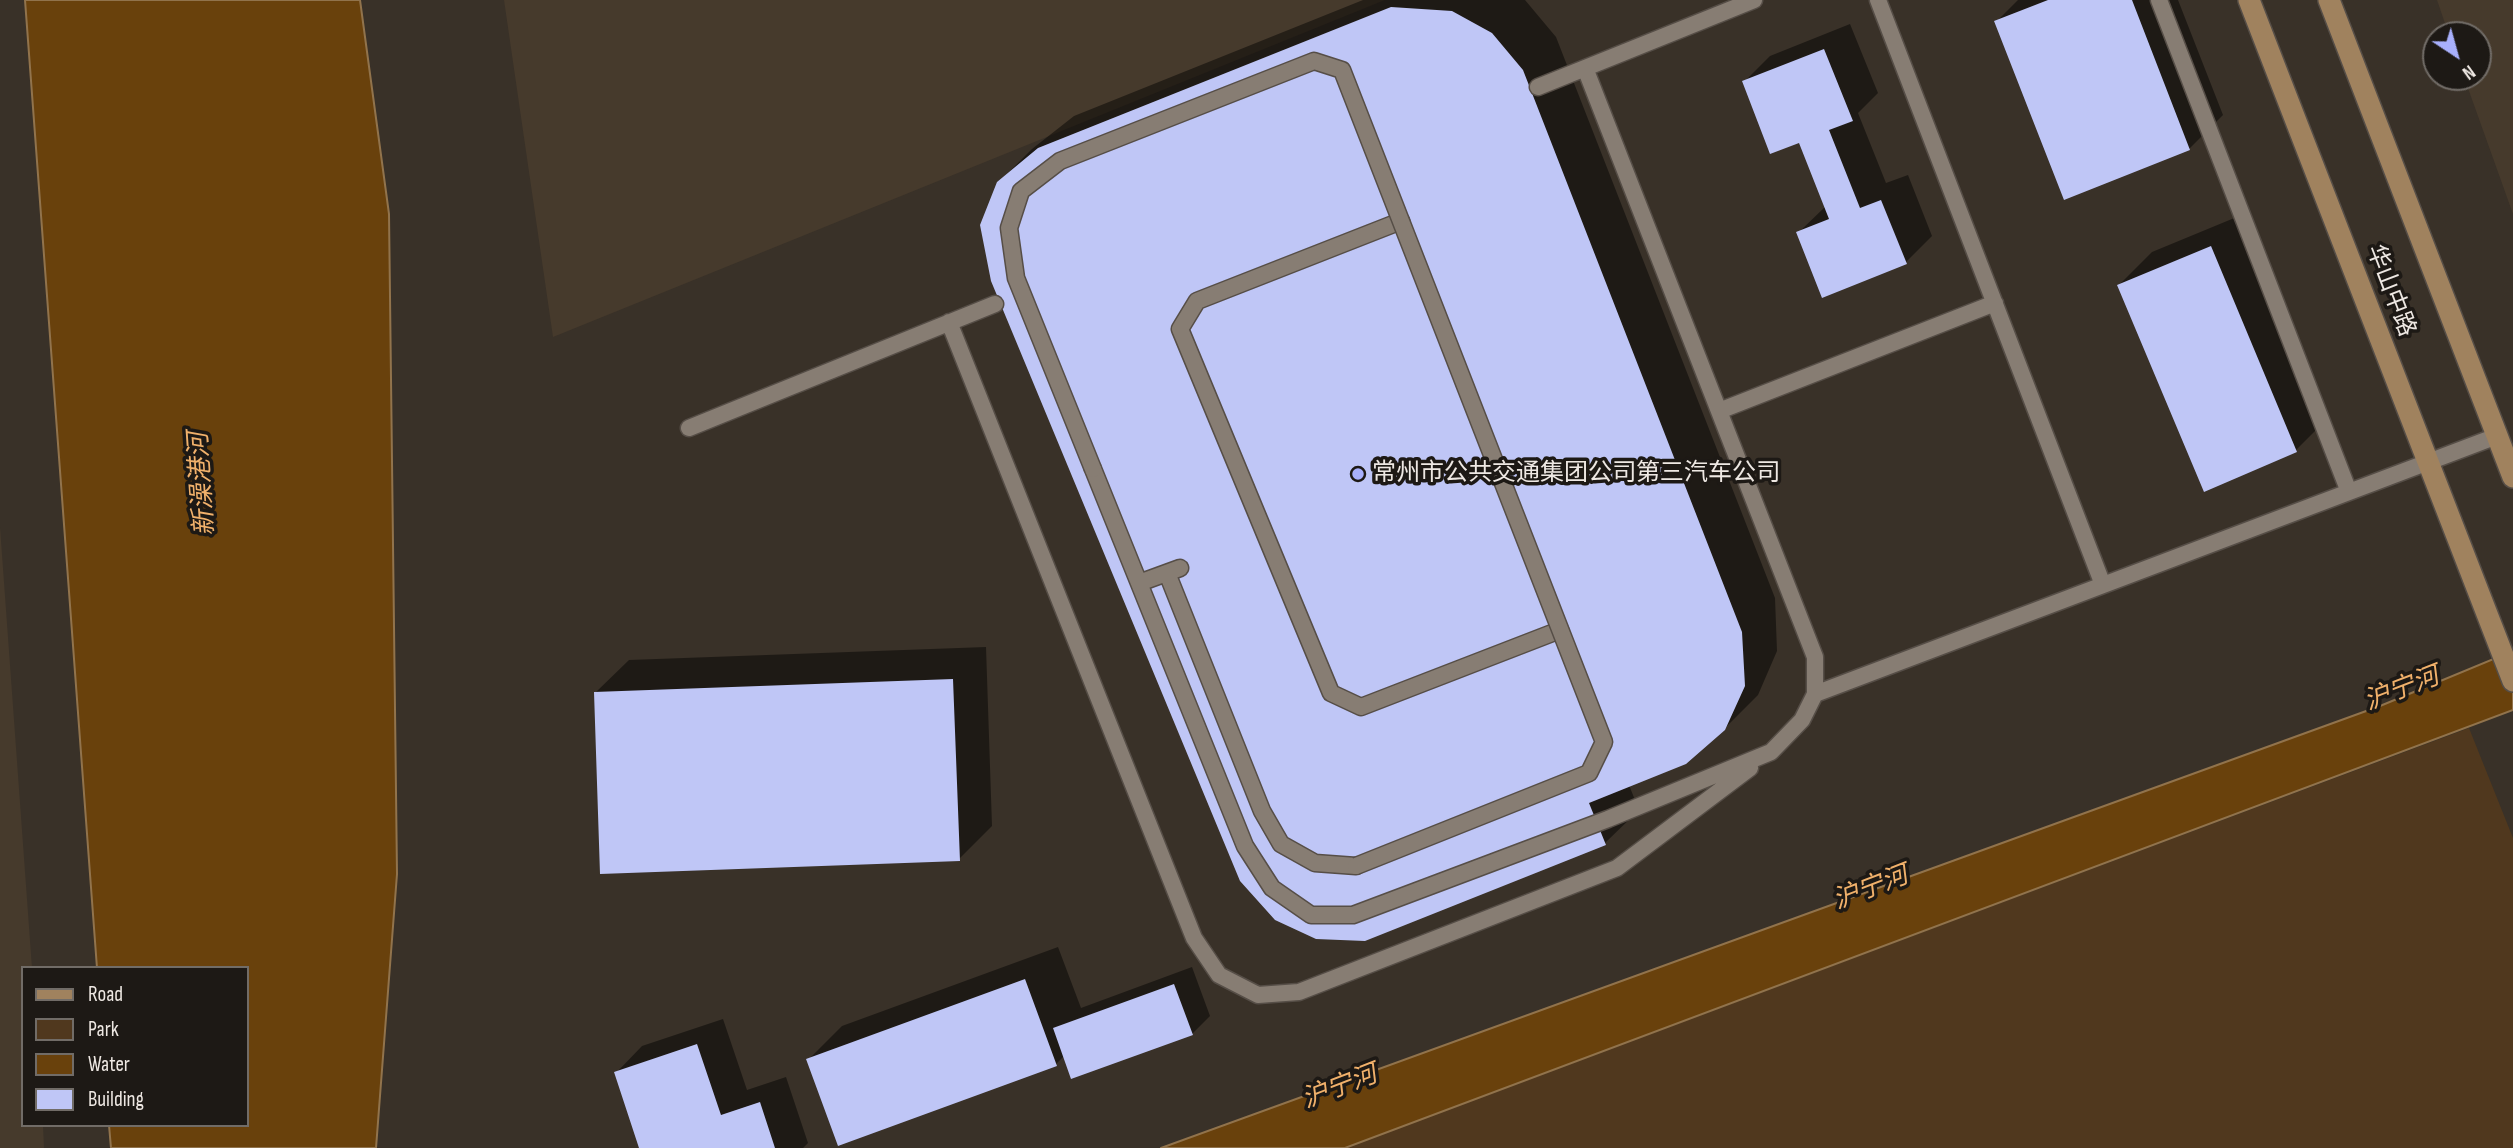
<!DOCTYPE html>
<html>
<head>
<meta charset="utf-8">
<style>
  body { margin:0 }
  #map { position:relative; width:2513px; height:1148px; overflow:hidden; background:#393128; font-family:"Sofia Sans Condensed",sans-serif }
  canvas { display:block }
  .legend { position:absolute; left:21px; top:966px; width:228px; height:161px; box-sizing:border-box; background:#1d1915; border:2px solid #716c67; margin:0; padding:9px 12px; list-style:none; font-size:21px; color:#eee8e3 }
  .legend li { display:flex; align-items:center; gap:14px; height:35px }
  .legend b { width:35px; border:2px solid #716c67 }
  .north { position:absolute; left:2422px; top:21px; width:70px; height:70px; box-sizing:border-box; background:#1d1915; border:2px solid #716c67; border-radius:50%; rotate:144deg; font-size:19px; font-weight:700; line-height:28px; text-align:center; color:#eee8e3 }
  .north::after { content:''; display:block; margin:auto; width:24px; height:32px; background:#a8b0fc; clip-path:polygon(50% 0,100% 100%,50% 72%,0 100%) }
</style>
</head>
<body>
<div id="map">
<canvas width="2513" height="1148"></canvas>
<ul class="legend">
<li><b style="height:9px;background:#a0825e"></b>Road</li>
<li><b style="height:19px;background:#50381e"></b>Park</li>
<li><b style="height:19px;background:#69410c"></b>Water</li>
<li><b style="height:19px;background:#bfc6f6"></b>Building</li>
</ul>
<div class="north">N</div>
</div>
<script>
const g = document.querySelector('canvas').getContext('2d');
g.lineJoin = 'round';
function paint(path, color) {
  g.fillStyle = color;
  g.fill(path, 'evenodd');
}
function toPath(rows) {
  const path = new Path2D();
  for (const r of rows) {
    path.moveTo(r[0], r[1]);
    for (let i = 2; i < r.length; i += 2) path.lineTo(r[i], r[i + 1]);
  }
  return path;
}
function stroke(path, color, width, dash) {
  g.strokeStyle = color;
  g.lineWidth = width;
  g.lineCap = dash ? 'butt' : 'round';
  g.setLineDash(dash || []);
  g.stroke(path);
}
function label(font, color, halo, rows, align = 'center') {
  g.font = font + ' "Sofia Sans Condensed","Noto Sans SC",sans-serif';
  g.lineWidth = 7;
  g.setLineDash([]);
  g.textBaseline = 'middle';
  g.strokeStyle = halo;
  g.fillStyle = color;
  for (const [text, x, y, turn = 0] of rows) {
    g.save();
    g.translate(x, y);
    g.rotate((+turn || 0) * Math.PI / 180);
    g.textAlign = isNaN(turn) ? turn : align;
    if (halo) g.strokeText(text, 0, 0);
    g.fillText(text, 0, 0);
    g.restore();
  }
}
const built = toPath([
  [504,0,1385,0,553,337],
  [2437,0,2513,0,2513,214,2464,77,2478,77,2478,35,2449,35],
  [0,527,32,968,23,968,23,1125,43,1125,44,1148,0,1148]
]);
const green = toPath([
  [2469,728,2513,838,2513,1148,1345,1148]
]);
const water = toPath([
  [25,0,360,0,389,214,397,874,376,1148,111,1148,109,1125,247,1125,247,968,97,968,25,0],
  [2513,651,2513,710,1345,1148,1161,1148,2380,706,2513,651]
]);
const shadow = toPath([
  [1363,0,1525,0,1556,37,1775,598,1777,651,1758,695,1724,729,1629,785,1639,810,1605,843,1365,940,998,183,1032,149,1074,116],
  [2018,0,2178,0,2223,115,2190,148,2065,198,1996,22],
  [1850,24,1878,93,1858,113,1886,183,1908,175,1932,236,1906,262,1798,233,1826,206,1800,141,1744,82,1770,56],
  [2244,214,2329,417,2296,450,2119,285,2152,252],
  [986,647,992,826,959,859,595,693,629,660],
  [1058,947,1081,1008,1192,967,1210,1016,1192,1034,1065,1055,1056,1064,808,1060,842,1026],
  [723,1019,747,1090,786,1077,808,1143,803,1148,641,1148,616,1073,642,1046]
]);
const building = toPath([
  [2048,0,2132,0,2190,150,2064,200,1994,21],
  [1391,7,1452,11,1492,33,1523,70,1742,632,1745,686,1725,730,1686,764,1589,803,1606,845,1365,941,1316,939,1275,920,1240,881,991,281,980,225,997,182,1038,148],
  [1824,49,1853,121,1829,130,1860,208,1881,200,1907,264,1822,298,1796,232,1829,219,1799,143,1770,154,1742,81],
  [2211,246,2297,452,2204,492,2117,285],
  [953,679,960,861,600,874,594,692],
  [1025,979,1057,1066,838,1146,806,1059],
  [1174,984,1193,1035,1071,1079,1053,1028],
  [697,1044,721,1115,760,1102,775,1148,639,1148,614,1072]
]);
const lane = toPath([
  [1878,0,2103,585],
  [2159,0,2349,492],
  [1585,68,1815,657,1815,694],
  [1538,87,1754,0],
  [1401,221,1197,301,1180,329,1331,693,1361,707,1560,630],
  [949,322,1194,938,1219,975,1258,995,1299,992,1617,868,1750,768],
  [1719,411,1995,303],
  [689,428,995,304],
  [1093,469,1245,846,1272,888,1311,915,1353,915,1608,819,1771,752,1802,720,1815,694,2497,436],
  [1167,573,1262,811,1281,844,1315,863,1356,866],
  [1139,583,1180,568]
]);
const secondary = toPath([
  [2249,0,2513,681],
  [2329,0,2513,477]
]);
const laneBridge = toPath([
  [1093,469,1016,278,1009,228,1021,191,1060,161,1314,61,1342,70,1604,742,1589,773,1356,866]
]);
const markers = [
  [1358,474,7,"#a8b0fc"]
];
const streetNames = [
  ["华山中路",2390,291,69]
];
const poiNames = [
  ["常州市公共交通集团公司第三汽车公司",1372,474]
];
const waterNames = [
  ["新澡港河",203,484,-94],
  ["沪宁河",2402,690,-21],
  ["沪宁河",1871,889,-21],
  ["沪宁河",1340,1088,-21]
];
paint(built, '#463a2c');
paint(green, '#50381e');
paint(water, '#69410c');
stroke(water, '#91734c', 2);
paint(shadow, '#0007');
paint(building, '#bfc6f6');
stroke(lane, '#564e47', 19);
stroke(secondary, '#564e47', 24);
stroke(lane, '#877d73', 16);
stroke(secondary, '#a0825e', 21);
stroke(laneBridge, '#564e47', 19, []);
stroke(laneBridge, '#877d73', 16);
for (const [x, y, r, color] of markers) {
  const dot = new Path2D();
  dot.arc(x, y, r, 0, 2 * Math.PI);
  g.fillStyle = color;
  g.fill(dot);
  stroke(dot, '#1d1915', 2.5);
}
label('24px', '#eee8e3', '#1d1915', streetNames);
label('24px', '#eee8e3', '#1d1915', poiNames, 'left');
label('italic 26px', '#f1b16b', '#1d1915', waterNames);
</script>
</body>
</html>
